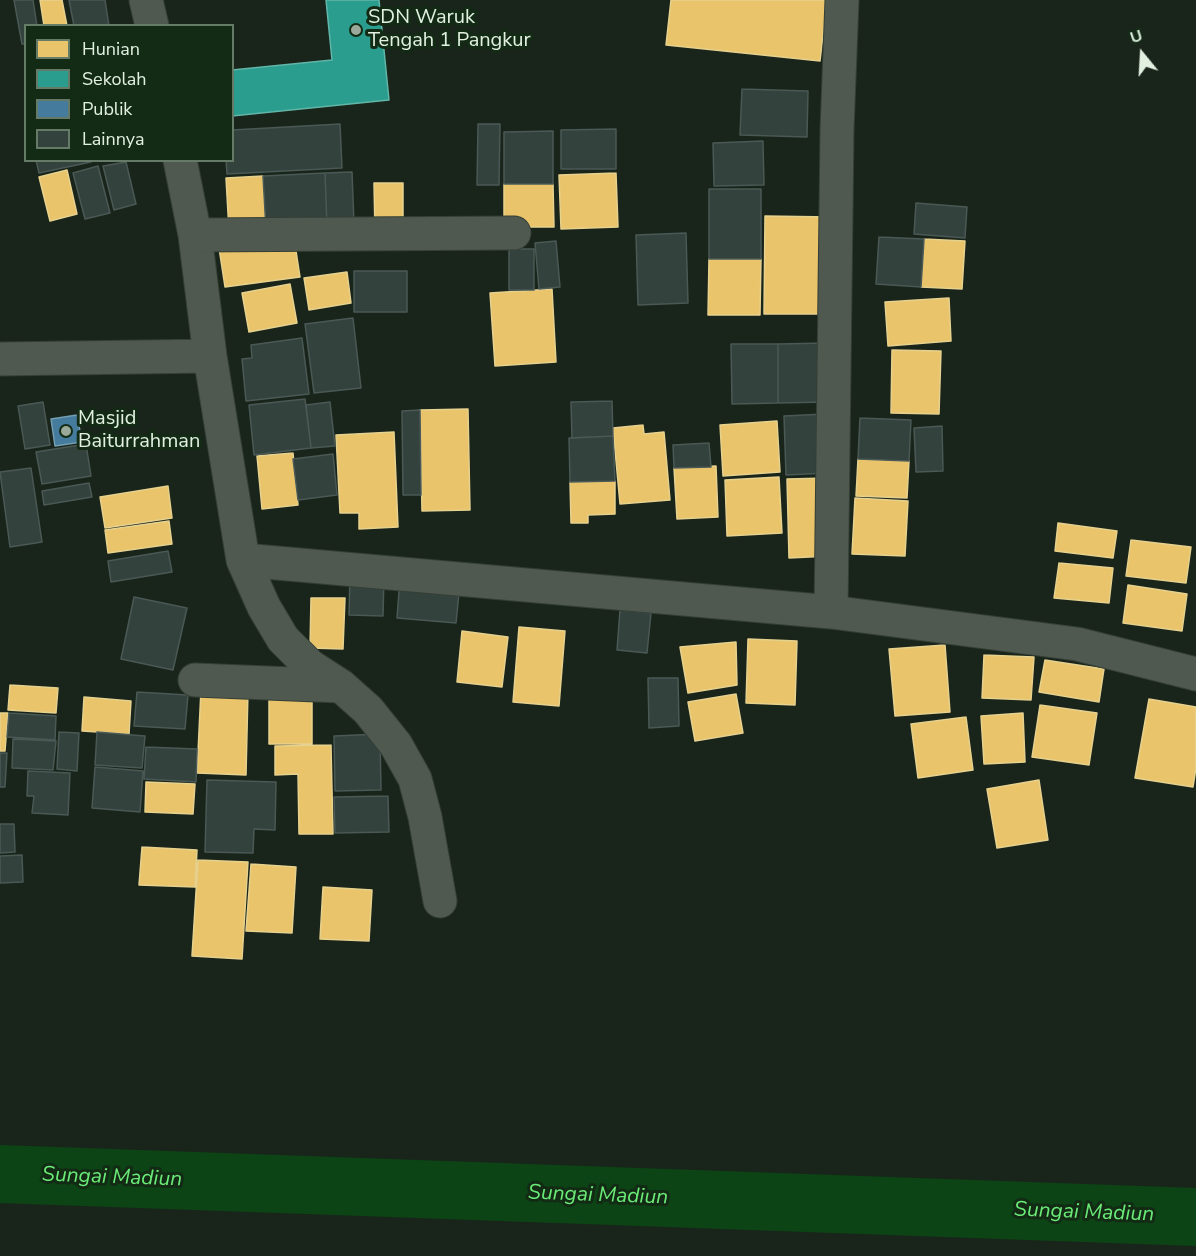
<!DOCTYPE html>
<html>
<head>
<meta charset="utf-8">
<style>
  body { margin:0 }
  #map { position:relative; width:1196px; height:1256px; overflow:hidden; background:#19251a; font-family:"Nunito Sans",sans-serif }
  canvas { display:block }
  .legend { position:absolute; left:24px; top:24px; width:210px; height:138px; box-sizing:border-box; background:#132b15; border:2px solid #657a67; margin:0; padding:8px 10px; list-style:none; font-size:18px; color:#e1f0e1 }
  .legend li { display:flex; align-items:center; gap:12px; height:30px }
  .legend b { width:30px; border:2px solid #657a67 }
  .north { position:absolute; left:1112px; top:24px; width:60px; height:60px; -webkit-text-stroke:4px #132b15; paint-order:stroke; rotate:342deg; font-size:16px; font-weight:700; line-height:24px; text-align:center; color:#e1f0e1 }
  .north::after { content:''; display:block; margin:auto; width:21px; height:27px; background:#e1f0e1; clip-path:polygon(50% 0,100% 100%,50% 72%,0 100%) }
</style>
</head>
<body>
<div id="map">
<canvas width="1196" height="1256"></canvas>
<ul class="legend">
<li><b style="height:16px;background:#e9c46a"></b>Hunian</li>
<li><b style="height:16px;background:#2a9d8f"></b>Sekolah</li>
<li><b style="height:16px;background:#457b9d"></b>Publik</li>
<li><b style="height:16px;background:#34423e"></b>Lainnya</li>
</ul>
<div class="north">U</div>
</div>
<script>
const g = document.querySelector('canvas').getContext('2d');
g.lineJoin = 'round';
function paint(path, color) {
  g.fillStyle = color;
  g.fill(path, 'evenodd');
}
function toPath(rows) {
  const path = new Path2D();
  for (const r of rows) {
    path.moveTo(r[0], r[1]);
    for (let i = 2; i < r.length; i += 2) path.lineTo(r[i], r[i + 1]);
  }
  return path;
}
function stroke(path, color, width, dash) {
  g.strokeStyle = color;
  g.lineWidth = width;
  g.lineCap = dash ? 'butt' : 'round';
  g.setLineDash(dash || []);
  g.stroke(path);
}
function label(font, color, halo, rows, align = 'center') {
  g.font = font + ' "Nunito Sans",sans-serif';
  g.lineWidth = 6;
  g.setLineDash([]);
  g.textBaseline = 'middle';
  g.strokeStyle = halo;
  g.fillStyle = color;
  for (const [text, x, y, turn = 0] of rows) {
    g.save();
    g.translate(x, y);
    g.rotate((+turn || 0) * Math.PI / 180);
    g.textAlign = isNaN(turn) ? turn : align;
    if (halo) g.strokeText(text, 0, 0);
    g.fillText(text, 0, 0);
    g.restore();
  }
}
const homes = toPath([
  [40,0,62,0,67,26,44,26,40,0],
  [671,0,827,0,820,61,666,45,671,0],
  [67,170,77,214,50,221,39,177,67,170],
  [616,173,618,227,561,229,559,175,616,173],
  [263,176,266,229,229,231,226,178,263,176],
  [374,183,403,183,403,233,375,233,374,183],
  [504,184,553,184,554,227,504,227,504,184],
  [765,216,831,217,823,314,764,314,765,216],
  [294,238,300,277,225,287,219,248,294,238],
  [924,239,965,241,962,289,921,287,924,239],
  [709,259,761,259,760,315,708,315,709,259],
  [347,272,351,303,309,310,304,278,347,272],
  [290,284,297,323,249,332,242,293,290,284],
  [552,289,556,362,495,366,490,293,552,289],
  [949,298,951,341,888,346,885,302,949,298],
  [892,350,941,351,939,414,891,413,892,350],
  [468,409,470,510,422,511,420,410,468,409],
  [777,421,780,472,723,476,720,425,777,421],
  [643,425,644,434,664,432,670,500,620,504,613,428,643,425],
  [394,432,398,527,359,529,359,513,340,513,336,435,394,432],
  [293,453,298,505,262,509,257,456,293,453],
  [858,459,909,461,907,498,856,496,858,459],
  [716,466,718,517,677,519,674,468,716,466],
  [779,477,782,533,727,536,725,480,779,477],
  [827,478,830,556,789,558,787,479,827,478],
  [615,481,615,514,588,515,588,523,571,523,570,482,615,481],
  [168,486,172,518,105,528,100,497,168,486],
  [855,498,908,501,905,556,852,554,855,498],
  [169,521,172,544,108,553,105,530,169,521],
  [1058,523,1117,531,1113,558,1055,551,1058,523],
  [1131,540,1191,547,1186,583,1126,576,1131,540],
  [1059,563,1113,568,1109,603,1054,598,1059,563],
  [1128,585,1187,594,1182,631,1123,623,1128,585],
  [311,598,345,598,343,649,310,648,311,598],
  [519,627,565,631,559,706,513,702,519,627],
  [462,631,508,637,502,687,457,682,462,631],
  [748,639,797,641,795,705,746,703,748,639],
  [736,642,737,685,688,693,680,647,736,642],
  [945,645,950,712,895,716,889,649,945,645],
  [984,655,1034,657,1031,700,982,698,984,655],
  [1045,660,1104,669,1099,702,1039,692,1045,660],
  [10,685,58,688,56,713,8,710,10,685],
  [201,689,248,691,246,775,197,773,201,689],
  [269,693,312,693,312,744,269,744,269,693],
  [736,694,743,733,695,741,688,702,736,694],
  [84,697,131,701,129,734,82,731,84,697],
  [1149,699,1196,707,1196,768,1193,787,1135,778,1149,699],
  [1040,705,1097,713,1089,765,1032,757,1040,705],
  [0,713,8,713,5,751,0,751,0,713],
  [1023,713,1025,762,984,764,981,716,1023,713],
  [966,717,973,770,918,778,911,724,966,717],
  [331,745,333,834,299,834,298,774,275,775,275,746,331,745],
  [1039,780,1048,840,997,848,987,789,1039,780],
  [146,782,195,784,193,814,145,812,146,782],
  [142,847,197,850,195,887,139,885,142,847],
  [198,860,248,862,242,959,192,956,198,860],
  [251,864,296,867,292,933,246,931,251,864],
  [323,887,372,890,369,941,320,939,323,887]
]);
const schools = toPath([
  [326,0,379,0,389,100,232,116,232,70,332,60,326,0]
]);
const public = toPath([
  [77,415,82,442,55,446,51,419,77,415]
]);
const river = toPath([
  [0,1174,1196,1217]
]);
const building = toPath([
  [14,0,33,0,37,26,26,26,26,44,22,44,14,0],
  [69,0,105,0,109,26,74,26,69,0],
  [742,89,808,91,807,137,740,135,742,89],
  [340,124,342,168,227,174,226,160,232,160,232,130,340,124],
  [478,124,500,124,499,185,477,185,478,124],
  [616,129,616,169,561,169,561,130,616,129],
  [553,131,553,184,504,184,504,132,553,131],
  [763,141,764,185,714,186,713,143,763,141],
  [36,160,91,160,91,162,39,173,36,160],
  [126,162,136,204,114,210,103,166,126,162],
  [98,166,110,213,85,219,73,173,98,166],
  [352,172,354,224,327,226,325,173,352,172],
  [325,173,327,226,266,229,263,176,325,173],
  [709,189,761,189,761,259,709,259,709,189],
  [916,203,967,207,965,238,914,234,916,203],
  [686,233,688,303,638,305,636,235,686,233],
  [879,237,924,239,921,287,876,284,879,237],
  [556,241,560,287,539,289,535,243,556,241],
  [509,249,534,249,534,290,509,290,509,249],
  [354,271,407,271,407,312,354,312,354,271],
  [353,318,361,388,314,393,305,324,353,318],
  [302,338,309,394,246,401,242,359,252,358,251,345,302,338],
  [827,343,827,402,778,403,778,344,827,343],
  [731,344,778,344,778,403,732,404,731,344],
  [305,399,311,448,254,455,249,405,305,399],
  [612,401,613,436,572,438,571,402,612,401],
  [43,402,50,445,25,449,18,406,43,402],
  [330,402,335,446,311,448,306,405,330,402],
  [420,410,421,495,403,495,402,411,420,410],
  [825,414,827,473,786,475,784,416,825,414],
  [860,418,911,420,909,461,858,459,860,418],
  [942,426,943,471,916,472,914,428,942,426],
  [613,436,615,481,570,482,569,438,613,436],
  [709,443,711,467,674,468,673,445,709,443],
  [86,444,91,476,42,484,36,452,86,444],
  [333,454,337,495,298,500,293,459,333,454],
  [31,468,42,542,10,547,0,472,31,468],
  [89,483,92,497,44,505,42,491,89,483],
  [168,551,172,572,111,582,108,561,168,551],
  [350,575,384,576,383,616,349,615,350,575],
  [400,578,460,583,456,623,397,618,400,578],
  [134,597,187,608,173,670,121,659,134,597],
  [620,610,651,613,647,653,617,650,620,610],
  [648,678,678,678,679,726,649,728,648,678],
  [137,692,188,695,185,729,134,726,137,692],
  [9,713,56,716,55,740,7,737,9,713],
  [59,732,79,733,77,771,57,769,59,732],
  [97,732,145,736,142,768,95,765,97,732],
  [380,734,381,790,335,791,334,736,380,734],
  [13,739,56,741,53,770,12,768,13,739],
  [146,747,197,749,196,782,144,779,146,747],
  [0,753,7,753,5,787,0,787,0,753],
  [95,767,143,771,140,812,92,808,95,767],
  [28,771,70,773,68,815,32,813,34,796,27,796,28,771],
  [207,780,276,782,275,830,254,829,253,853,205,852,207,780],
  [388,796,389,832,335,833,334,797,388,796],
  [0,824,14,824,15,852,0,853,0,824],
  [22,855,23,882,0,883,0,856,22,855]
]);
const minor = toPath([
  [146,0,152,26],
  [180,160,195,235,210,356,243,560,831,612,1077,644,1196,674],
  [195,235,514,233],
  [0,359,210,356],
  [243,560,264,607,283,639,310,666,341,686,368,710,396,745,415,779,425,817,440,901],
  [831,612,837,130,842,0],
  [195,680,341,686]
]);
const markers = [
  [356,30,6,"#9ba99b"],
  [66,431,6,"#9ba99b"]
];
const poiNames = [
  ["SDN Waruk",368,18],
  ["Tengah 1 Pangkur",368,41],
  ["Masjid",78,419],
  ["Baiturrahman",78,442]
];
const waterNames = [
  ["Sungai Madiun",112,1178,2],
  ["Sungai Madiun",598,1196,2],
  ["Sungai Madiun",1084,1213,2]
];
paint(homes, '#e9c46a');
stroke(homes, '#e7d18e', 1.5);
paint(schools, '#2a9d8f');
stroke(schools, '#61b6a8', 1.5);
paint(public, '#457b9d');
stroke(public, '#749eb1', 1.5);
stroke(river, '#0c4415', 58);
paint(building, '#34423e');
stroke(building, '#4a5955', 1.5);
stroke(minor, '#353f36', 35);
stroke(minor, '#4f5950', 33);
for (const [x, y, r, color] of markers) {
  const dot = new Path2D();
  dot.arc(x, y, r, 0, 2 * Math.PI);
  g.fillStyle = color;
  g.fill(dot);
  stroke(dot, '#132b15', 2);
}
label('20px', '#e1f0e1', '#132b15', poiNames, 'left');
label('italic 21px', '#6aeb77', '#132b15', waterNames);
</script>
</body>
</html>
